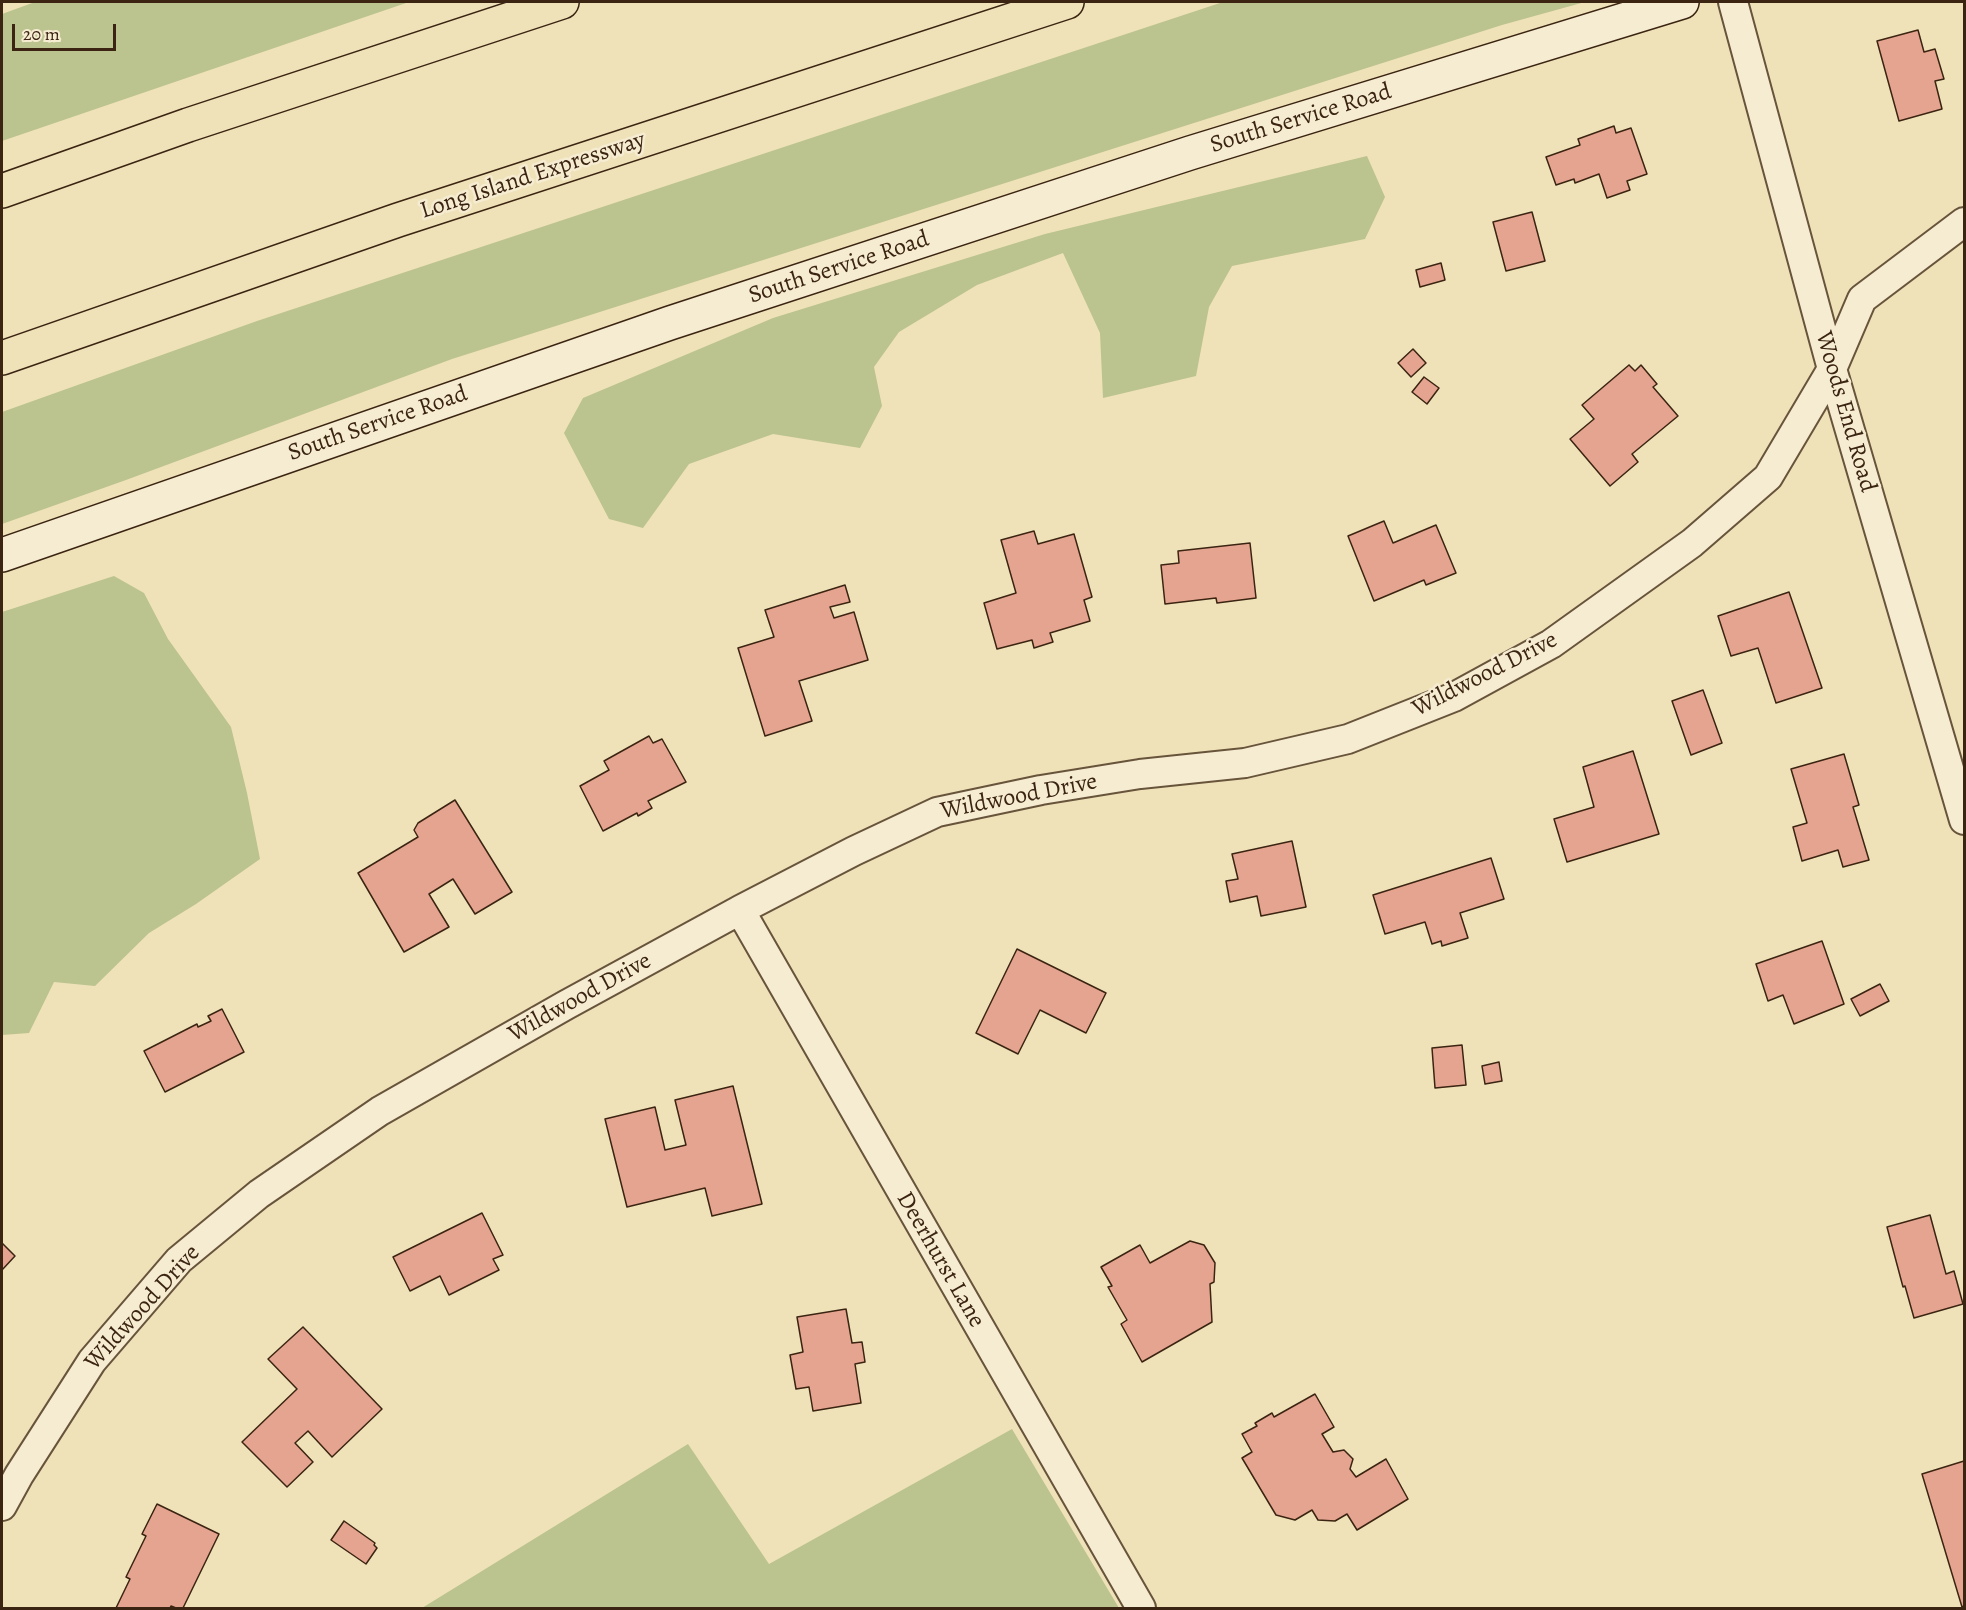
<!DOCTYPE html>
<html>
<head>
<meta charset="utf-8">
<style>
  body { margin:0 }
  #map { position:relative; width:1966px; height:1610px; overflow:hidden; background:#efe2b9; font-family:Alegreya,serif }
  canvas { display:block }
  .frame { position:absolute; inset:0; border:3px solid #3b2411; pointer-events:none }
  .scale { position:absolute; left:12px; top:24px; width:104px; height:27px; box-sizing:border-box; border:3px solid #3b2411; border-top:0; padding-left:8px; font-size:18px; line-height:21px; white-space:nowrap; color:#3b2411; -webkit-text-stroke:4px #f5ecd2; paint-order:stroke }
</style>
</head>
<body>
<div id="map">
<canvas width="1966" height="1610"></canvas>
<div class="frame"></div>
<div class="scale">20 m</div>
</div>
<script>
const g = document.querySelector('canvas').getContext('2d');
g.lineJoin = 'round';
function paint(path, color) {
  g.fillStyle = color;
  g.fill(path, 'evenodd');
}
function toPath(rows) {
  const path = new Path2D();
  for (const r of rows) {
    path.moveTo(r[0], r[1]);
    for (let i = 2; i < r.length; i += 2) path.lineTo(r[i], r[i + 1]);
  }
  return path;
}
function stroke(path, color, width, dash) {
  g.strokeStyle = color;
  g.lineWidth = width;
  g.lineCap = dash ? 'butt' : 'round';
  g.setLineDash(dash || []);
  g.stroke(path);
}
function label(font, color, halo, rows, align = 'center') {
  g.font = font + ' Alegreya,serif';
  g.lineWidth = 5;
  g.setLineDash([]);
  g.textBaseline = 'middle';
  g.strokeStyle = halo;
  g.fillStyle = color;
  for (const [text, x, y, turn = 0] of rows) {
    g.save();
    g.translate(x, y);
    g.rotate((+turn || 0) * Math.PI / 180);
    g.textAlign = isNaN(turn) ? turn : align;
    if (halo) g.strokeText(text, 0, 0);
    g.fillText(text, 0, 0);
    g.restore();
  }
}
const green = toPath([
  [35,2,409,2,2,141,2,14],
  [1223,2,1585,2,1502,25,452,359,126,480,2,524,2,412,257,321],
  [1367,156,1385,197,1365,239,1232,266,1209,307,1196,376,1103,398,1100,333,1063,253,977,285,899,332,874,367,882,406,860,448,773,434,689,464,643,528,609,519,564,433,583,398,773,318,1045,234],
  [114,576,144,593,168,639,231,727,247,793,260,859,196,904,149,933,95,986,54,982,29,1033,2,1035,2,612],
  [1012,1429,1119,1608,422,1608,688,1444,769,1564]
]);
const building = toPath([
  [1918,30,1924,52,1935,49,1944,79,1935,81,1942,109,1899,121,1877,41,1918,30],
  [1614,126,1616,133,1631,128,1647,174,1627,181,1630,190,1607,198,1599,174,1575,183,1574,179,1556,185,1546,157,1580,145,1578,139,1614,126],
  [1532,212,1545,261,1506,271,1493,222,1532,212],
  [1441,263,1445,280,1420,287,1416,270,1441,263],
  [1413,349,1426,363,1411,377,1398,363,1413,349],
  [1629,365,1635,371,1641,365,1657,384,1653,387,1678,416,1632,454,1638,462,1610,486,1570,439,1594,419,1582,405,1629,365],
  [1424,377,1439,388,1427,404,1412,392,1424,377],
  [1384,521,1393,543,1436,525,1456,573,1426,585,1424,580,1374,601,1348,536,1384,521],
  [1034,531,1038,544,1074,534,1092,597,1084,600,1090,621,1050,633,1053,642,1034,648,1032,640,997,649,984,603,1016,593,1001,540,1034,531],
  [1250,543,1256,598,1217,603,1216,598,1165,604,1161,565,1179,563,1178,551,1250,543],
  [845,585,850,602,830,607,834,618,854,612,868,660,799,681,812,721,765,736,738,648,774,637,765,610,845,585],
  [1789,592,1822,688,1776,703,1758,648,1731,656,1718,616,1789,592],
  [1703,690,1722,743,1691,755,1672,701,1703,690],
  [649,736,653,743,662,739,686,782,648,801,652,808,638,816,637,813,603,831,580,786,609,770,604,761,649,736],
  [1633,751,1659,834,1567,862,1554,819,1594,807,1583,767,1633,751],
  [1844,754,1859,805,1853,807,1869,860,1843,867,1838,850,1802,861,1793,827,1807,823,1791,769,1844,754],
  [455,800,512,892,475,914,453,879,429,894,449,927,404,952,358,873,418,837,414,830,418,823,455,800],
  [1292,841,1306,907,1261,916,1257,896,1230,902,1226,881,1238,879,1232,854,1292,841],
  [1491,858,1504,899,1460,913,1468,938,1442,946,1441,941,1432,944,1425,922,1385,934,1373,895,1491,858],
  [1822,941,1844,1004,1794,1024,1783,995,1768,1001,1756,964,1822,941],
  [1017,949,1106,993,1086,1033,1040,1010,1018,1054,976,1033,1017,949],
  [1880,984,1889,1001,1860,1016,1851,999,1880,984],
  [222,1009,244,1052,165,1092,144,1051,197,1024,198,1027,211,1021,208,1016,222,1009],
  [1462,1045,1466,1085,1435,1088,1432,1048,1462,1045],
  [1499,1062,1502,1081,1485,1084,1482,1066,1499,1062],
  [733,1086,762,1204,712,1216,705,1188,627,1207,605,1119,655,1107,665,1150,686,1145,675,1100,733,1086],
  [482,1213,503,1255,493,1259,499,1270,449,1295,440,1276,410,1291,393,1257,482,1213],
  [1930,1215,1946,1274,1954,1271,1963,1304,1914,1318,1905,1286,1903,1287,1887,1227,1930,1215],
  [1190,1241,1204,1245,1215,1263,1214,1282,1210,1284,1212,1322,1142,1362,1121,1324,1127,1320,1108,1287,1112,1286,1101,1267,1140,1245,1150,1263,1190,1241],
  [2,1243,15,1256,2,1270,2,1243],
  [846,1309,852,1343,862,1342,865,1362,855,1364,861,1403,813,1411,809,1387,796,1389,790,1355,803,1352,797,1317,846,1309],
  [303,1327,382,1409,332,1457,308,1431,295,1443,313,1462,287,1487,242,1442,297,1389,268,1359,303,1327],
  [1315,1394,1334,1427,1322,1434,1333,1452,1344,1450,1353,1459,1350,1469,1356,1477,1386,1459,1408,1499,1357,1530,1347,1514,1335,1521,1318,1520,1312,1510,1295,1520,1276,1515,1242,1458,1252,1452,1242,1434,1257,1426,1255,1423,1272,1413,1274,1417,1315,1394],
  [1964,1461,1964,1606,1962,1607,1922,1474,1964,1461],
  [157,1504,219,1534,183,1608,176,1608,171,1606,170,1608,116,1608,130,1579,126,1577,146,1536,142,1534,157,1504],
  [344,1521,375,1543,374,1545,377,1548,366,1564,331,1540,344,1521]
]);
const minor = toPath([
  [1733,2,1832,369,1964,820],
  [740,910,1141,1608],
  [2,1506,19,1475,92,1361,179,1260,259,1194,380,1111,566,1005,740,910,854,851,937,812,1041,790,1140,774,1245,763,1348,739,1454,697,1551,644,1692,543,1768,477,1832,369,1862,299,1964,222]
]);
const secondary = toPath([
  [2,555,670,323,1190,153,1682,2]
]);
const motorway = toPath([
  [2,191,188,125,562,2],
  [2,358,398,220,1067,2]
]);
const streetNames = [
  ["South Service Road",1301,119,-17],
  ["Long Island Expressway",533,176,-18],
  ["South Service Road",839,268,-18],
  ["Woods End Road",1845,412,74],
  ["South Service Road",378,424,-19],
  ["Wildwood Drive",1485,675,-27],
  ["Wildwood Drive",1019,797,-11],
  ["Wildwood Drive",580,998,-29],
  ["Deerhurst Lane",940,1260,60],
  ["Wildwood Drive",143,1308,-48]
];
paint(green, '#bbc38e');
paint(building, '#e5a48f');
stroke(building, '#3b2411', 1.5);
stroke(minor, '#68543b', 32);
stroke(secondary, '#3b2411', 36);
stroke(motorway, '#3b2411', 36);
stroke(minor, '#f5ecd2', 28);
stroke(secondary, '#f5ecd2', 33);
stroke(motorway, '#efe2b9', 33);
label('24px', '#3b2411', '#f5ecd2', streetNames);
</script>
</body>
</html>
